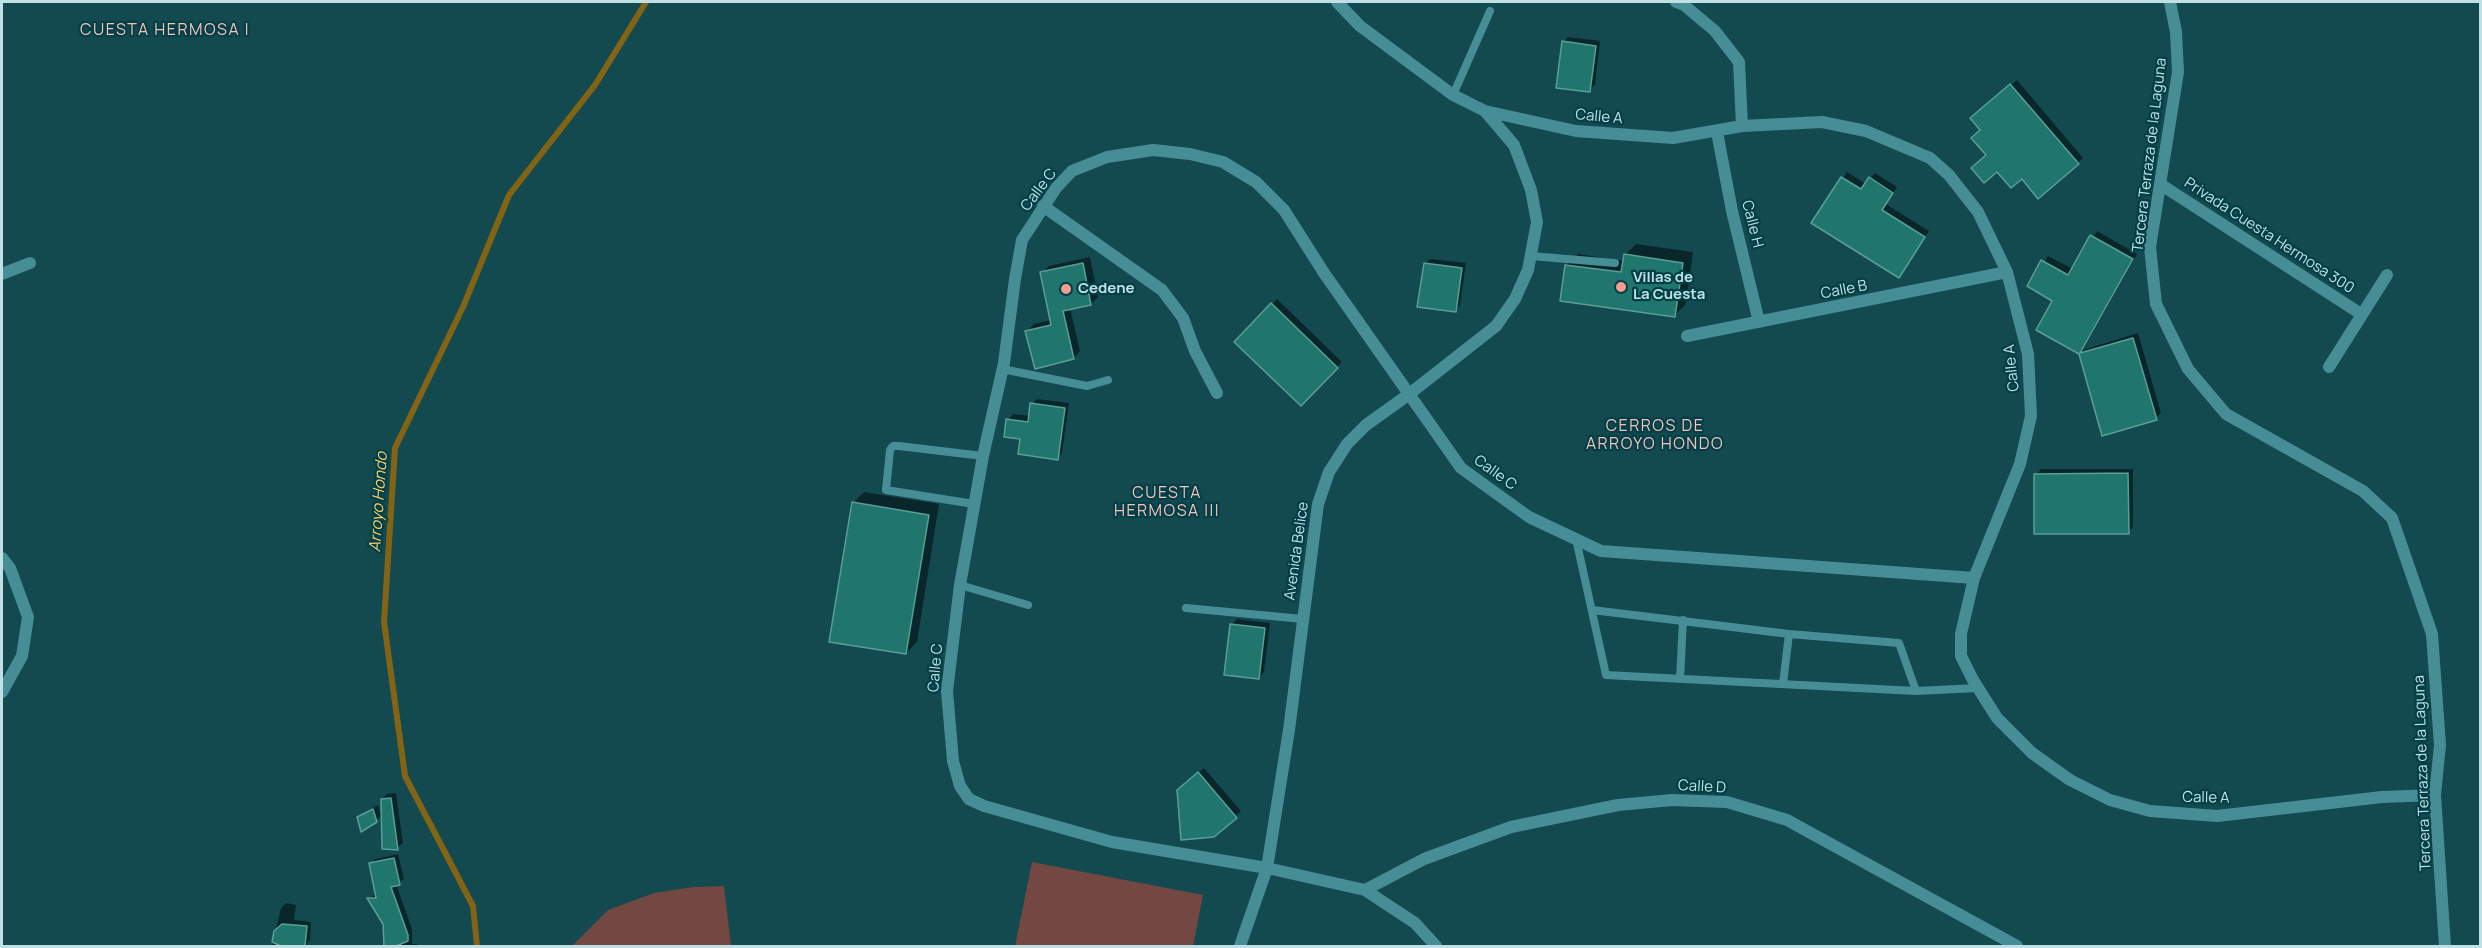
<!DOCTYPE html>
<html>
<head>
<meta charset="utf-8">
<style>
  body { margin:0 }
  #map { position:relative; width:2482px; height:948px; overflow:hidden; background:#124a50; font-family:Manrope,sans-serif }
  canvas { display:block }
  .frame { position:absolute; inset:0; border:3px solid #bfe1e5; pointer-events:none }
</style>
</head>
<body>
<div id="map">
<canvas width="2482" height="948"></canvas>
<div class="frame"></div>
</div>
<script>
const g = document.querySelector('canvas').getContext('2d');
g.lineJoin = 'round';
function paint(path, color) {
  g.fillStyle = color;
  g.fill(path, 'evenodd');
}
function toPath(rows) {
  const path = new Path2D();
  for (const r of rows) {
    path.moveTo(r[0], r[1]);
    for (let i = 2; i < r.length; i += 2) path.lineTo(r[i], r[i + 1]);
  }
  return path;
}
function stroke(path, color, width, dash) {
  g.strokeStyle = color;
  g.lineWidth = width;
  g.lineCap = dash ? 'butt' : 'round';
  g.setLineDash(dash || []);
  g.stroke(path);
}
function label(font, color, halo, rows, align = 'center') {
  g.font = font + ' Manrope,sans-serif';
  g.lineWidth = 4.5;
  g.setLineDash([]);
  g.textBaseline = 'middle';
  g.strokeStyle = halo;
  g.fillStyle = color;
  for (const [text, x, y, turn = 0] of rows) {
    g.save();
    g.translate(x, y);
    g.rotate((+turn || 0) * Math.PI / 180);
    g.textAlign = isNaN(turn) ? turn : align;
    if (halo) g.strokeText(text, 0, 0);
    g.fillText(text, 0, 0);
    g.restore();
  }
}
const green = toPath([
  [1032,862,1203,895,1193,946,1015,946],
  [724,886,731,946,572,946,608,910,654,893,693,887]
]);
const shadow = toPath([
  [1568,37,1600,41,1595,85,1589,90,1563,42],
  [2017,80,2083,158,2078,163,1987,155,1977,113],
  [1847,172,1866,184,1875,173,1897,187,1886,204,1929,231,1898,277,1814,222],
  [2097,231,2137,254,2083,350,2138,333,2161,413,2156,418,2103,434,2080,353,2054,300,2029,286,2048,256,2073,269],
  [1636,244,1693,252,1686,304,1675,315,1566,266,1578,254,1624,261,1625,255],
  [1090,257,1098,297,1091,304,1070,308,1080,351,1074,358,1027,331,1034,324,1051,320,1042,273,1049,266],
  [1430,259,1466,263,1460,305,1455,311,1425,264],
  [1277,299,1342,362,1301,404,1236,342],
  [1037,399,1069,403,1062,453,1057,458,1022,438,1008,420,1013,414,1030,416,1032,404],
  [2041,469,2133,469,2133,527,2128,532,2036,475],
  [864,492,939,504,917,642,906,653,853,503],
  [1237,619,1270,623,1264,672,1259,677,1231,625],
  [1204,768,1241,811,1214,836,1184,784],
  [396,793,403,843,397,848,382,799,387,794],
  [378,805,381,815,376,821,358,817],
  [398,854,404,879,396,884,412,929,412,944,417,944,417,946,385,946,384,923,369,898,377,894,370,864,375,859],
  [286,903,296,905,294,920,311,922,310,939,306,946,262,946,264,945,272,946,281,908]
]);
const stream = toPath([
  [477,946,473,906,405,776,384,622,395,448,463,307,509,195,595,85,646,2]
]);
const building = toPath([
  [1562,41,1596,46,1590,92,1556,88,1562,41],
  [2010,84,2079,164,2038,199,2022,179,2011,188,1997,172,1984,183,1971,168,1986,155,1971,138,1980,130,1970,118,2010,84],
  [1841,177,1861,189,1869,177,1893,193,1882,210,1925,237,1899,278,1811,223,1841,177],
  [2090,235,2133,259,2080,353,2133,338,2157,420,2102,436,2079,354,2036,330,2052,301,2027,286,2041,260,2068,275,2090,235],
  [1624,254,1683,263,1675,317,1560,301,1565,265,1621,272,1624,254],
  [1083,263,1091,305,1063,311,1074,359,1035,369,1025,331,1051,325,1040,272,1083,263],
  [1424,263,1462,268,1456,312,1417,307,1424,263],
  [1271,303,1338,368,1301,406,1234,342,1271,303],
  [1030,403,1065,408,1058,460,1018,454,1020,439,1004,437,1006,419,1028,422,1030,403],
  [2128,473,2129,534,2034,534,2034,474,2128,473],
  [852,502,929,515,906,654,829,642,852,502],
  [1230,624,1265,628,1259,679,1224,675,1230,624],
  [1198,772,1237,818,1214,837,1181,840,1177,790,1198,772],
  [391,798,398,850,382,849,381,799,391,798],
  [373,809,377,822,361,832,357,817,373,809],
  [394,858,400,885,391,887,408,935,408,941,396,946,384,946,383,924,367,898,376,898,369,863,394,858],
  [282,924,307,926,305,946,281,946,272,942,274,931,282,924]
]);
const lane = toPath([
  [1453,95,1490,11],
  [1531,256,1615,263],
  [1002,369,1087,386,1108,380],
  [974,504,886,490,890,450,893,446,899,446,983,456],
  [1576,539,1606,675,1916,691,1978,688],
  [960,585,1028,605],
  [1186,608,1303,619],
  [1592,610,1789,634,1899,643,1916,691],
  [1680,679,1683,620],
  [1783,684,1789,634]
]);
const street = toPath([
  [1337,2,1360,26,1453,95,1485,111,1576,131,1673,138,1742,126,1822,122,1866,131,1930,158,1949,175,1978,212,2007,272,2028,354,2031,416,2020,464,1974,578,1961,634,1961,656,1973,680,1997,718,2032,753,2070,780,2110,800,2150,811,2217,816,2382,797,2435,795],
  [1676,2,1684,5,1715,31,1739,62,1742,126],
  [2170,2,2176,32,2178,72,2150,247,2156,304,2188,369,2226,414,2363,491,2392,518,2432,634,2440,745,2435,795,2445,946],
  [1717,132,1732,211,1759,322],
  [2160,184,2361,314],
  [1043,206,1162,290,1183,318,1195,351,1217,393],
  [2,274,30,263],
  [1687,336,2007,272],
  [2329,367,2387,275],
  [2,558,10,568,28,617,22,656,2,692],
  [1365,890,1424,859,1511,827,1618,805,1672,800,1727,802,1787,820,2017,946],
  [1240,946,1267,868,1289,730,1318,504,1329,472,1347,444,1366,425,1408,395,1496,326,1515,299,1528,270,1537,222,1531,190,1514,145,1485,111],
  [1436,946,1415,923,1365,890,1267,868,1112,842,984,806,969,799,960,786,953,761,947,691,960,585,983,456,1004,363,1015,279,1022,240,1056,188,1072,171,1107,157,1153,150,1190,154,1223,162,1256,182,1284,210,1324,273,1461,468,1529,517,1601,551,1974,578]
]);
const markers = [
  [1621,287,6,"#f59c93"],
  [1066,289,6,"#f59c93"]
];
const streetNames = [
  ["Calle A",1599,117,5],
  ["Tercera Terraza de la Laguna",2150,155,-83],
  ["Calle C",1039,190,-53],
  ["Calle H",1752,224,76],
  ["Privada Cuesta Hermosa 300",2269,236,33],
  ["Calle B",1844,290,-11],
  ["Calle A",2012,368,-96],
  ["Calle C",1495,473,36],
  ["Avenida Belice",1297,551,-82],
  ["Calle C",936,668,-85],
  ["Tercera Terraza de la Laguna",2423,773,-92],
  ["Calle D",1702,787,3],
  ["Calle A",2206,798,1]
];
const poiNames = [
  ["Villas de",1633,278],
  ["La Cuesta",1633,295],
  ["Cedene",1078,289]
];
const neighbourhoodNames = [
  ["CUESTA HERMOSA I",165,31],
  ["CERROS DE",1655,427],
  ["ARROYO HONDO",1655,445],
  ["CUESTA",1167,494],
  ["HERMOSA III",1167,512]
];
const waterNames = [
  ["Arroyo Hondo",379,502,-86]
];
paint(green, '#734742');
paint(shadow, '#0007');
stroke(stream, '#826414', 6);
paint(building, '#20756d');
stroke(building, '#5a9f97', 1.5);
stroke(lane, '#478d96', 8);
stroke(street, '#478d96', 12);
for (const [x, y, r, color] of markers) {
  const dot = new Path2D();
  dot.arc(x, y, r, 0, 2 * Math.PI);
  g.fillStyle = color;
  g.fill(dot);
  stroke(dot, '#023f46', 2);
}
label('15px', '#bfe1e5', '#023f46', streetNames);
label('bold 15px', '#bfe1e5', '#023f46', poiNames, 'left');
g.letterSpacing = '1.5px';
label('16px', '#f5c1bb', '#023f46', neighbourhoodNames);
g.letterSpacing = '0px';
label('italic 16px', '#f8cc67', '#023f46', waterNames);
</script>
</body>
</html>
